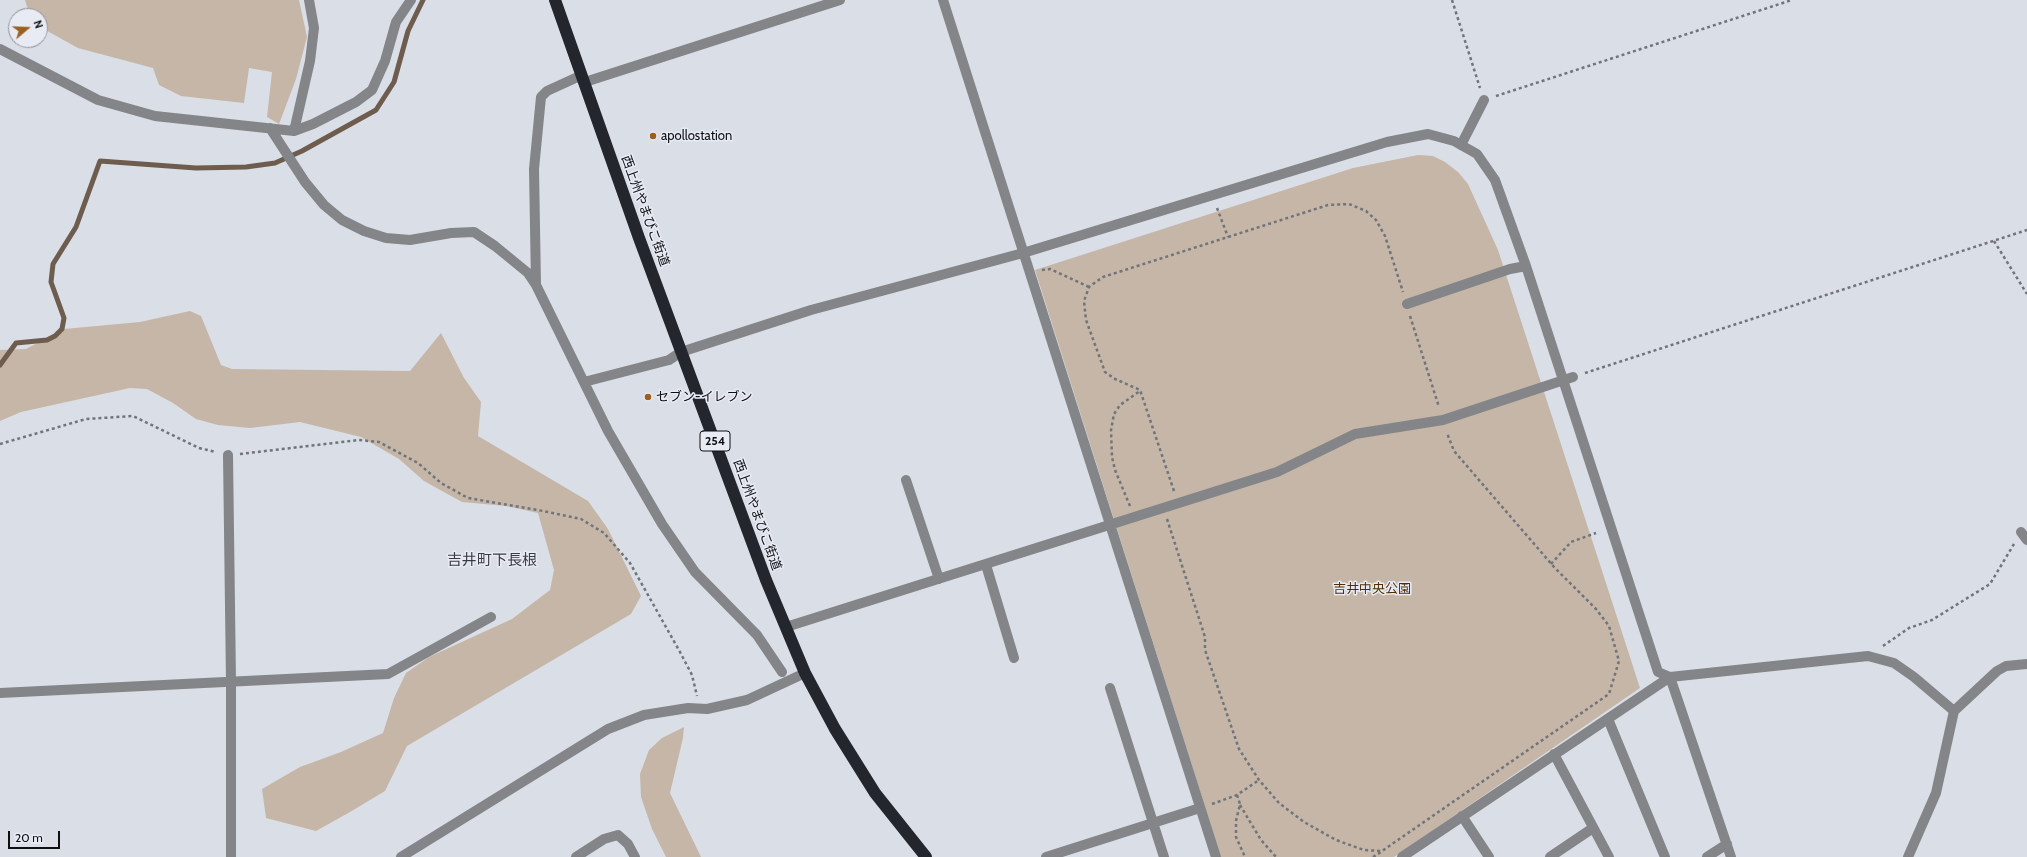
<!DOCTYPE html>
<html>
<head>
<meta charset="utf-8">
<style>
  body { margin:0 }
  #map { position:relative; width:2027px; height:857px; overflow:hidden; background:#dadee6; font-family:Cabin,sans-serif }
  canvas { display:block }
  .north { position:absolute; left:8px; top:8px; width:40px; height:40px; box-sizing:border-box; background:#e8ebf4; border:1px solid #909399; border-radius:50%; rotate:71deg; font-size:11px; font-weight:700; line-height:16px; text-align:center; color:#0d0f11 }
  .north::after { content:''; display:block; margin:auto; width:14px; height:18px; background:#9b6020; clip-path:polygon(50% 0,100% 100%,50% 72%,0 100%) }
  .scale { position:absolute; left:8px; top:831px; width:52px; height:18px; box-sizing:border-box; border:2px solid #0d0f11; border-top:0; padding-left:5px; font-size:12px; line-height:14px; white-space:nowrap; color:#0d0f11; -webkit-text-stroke:3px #e8ebf4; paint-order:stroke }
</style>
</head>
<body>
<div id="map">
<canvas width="2027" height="857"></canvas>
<div class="north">N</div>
<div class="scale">20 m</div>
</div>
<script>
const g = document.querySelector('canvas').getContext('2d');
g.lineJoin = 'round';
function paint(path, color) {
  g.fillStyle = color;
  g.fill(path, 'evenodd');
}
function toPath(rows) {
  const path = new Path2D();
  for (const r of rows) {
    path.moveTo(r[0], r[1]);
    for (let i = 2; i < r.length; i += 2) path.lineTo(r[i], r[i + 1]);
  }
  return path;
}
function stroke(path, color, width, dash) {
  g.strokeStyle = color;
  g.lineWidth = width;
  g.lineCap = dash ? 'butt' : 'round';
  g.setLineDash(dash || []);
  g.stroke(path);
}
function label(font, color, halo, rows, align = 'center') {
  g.font = font + ' Cabin,"Noto Sans JP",sans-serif';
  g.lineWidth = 3;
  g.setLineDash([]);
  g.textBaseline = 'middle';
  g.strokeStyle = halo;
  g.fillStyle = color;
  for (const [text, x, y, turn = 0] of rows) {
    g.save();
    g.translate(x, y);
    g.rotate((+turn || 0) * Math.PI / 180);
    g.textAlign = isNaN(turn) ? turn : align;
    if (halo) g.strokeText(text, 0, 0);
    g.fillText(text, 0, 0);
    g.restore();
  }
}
const green = toPath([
  [25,0,299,0,307,37,296,79,279,124,267,117,272,72,249,68,244,103,181,96,159,85,153,68,78,48,40,27,40,16,30,16],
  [1418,155,1433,156,1445,162,1458,172,1468,184,1498,250,1640,688,1394,857,1221,857,1035,270,1353,168],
  [190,311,201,316,221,365,232,369,410,371,441,333,464,378,481,402,478,436,588,501,608,529,641,596,631,614,407,746,385,791,350,812,316,831,266,818,262,789,300,767,341,752,383,733,394,698,406,673,429,657,512,619,550,590,554,570,538,513,506,506,462,502,424,481,399,459,361,437,300,422,250,428,218,425,196,419,173,403,147,389,130,388,21,412,0,421,0,350,26,349,64,329,140,322],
  [684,727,683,738,670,793,701,857,666,857,652,829,641,797,640,774,649,750,662,738]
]);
const stream = toPath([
  [0,365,16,343,47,340,55,336,62,329,64,318,51,282,53,264,76,227,100,161,196,168,246,167,275,163,302,151,376,110,394,82,408,31,423,0]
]);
const path = toPath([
  [1452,0,1480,88],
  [1496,96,1792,0],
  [1217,208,1228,237],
  [1994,241,2027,294],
  [1042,270,1050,269,1089,287],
  [1410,316,1439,407],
  [1585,373,2027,230],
  [0,444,86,419,133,416,199,448,216,452],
  [240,454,359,440,379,442,418,463,441,483,468,498,543,511,581,519,604,533,630,563,680,652,692,675,697,696],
  [1174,491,1140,390,1115,379,1105,372,1086,320,1084,301,1089,287,1103,277,1328,205,1349,204,1366,211,1376,220,1385,236,1403,292],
  [1130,506,1115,470,1112,457,1111,430,1114,414,1120,405,1140,391],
  [1167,519,1205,637,1205,650,1239,749,1259,780,1279,803,1304,822,1336,840,1364,850,1382,851,1609,694,1619,661,1609,626,1596,609,1554,567,1454,451,1447,433],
  [1551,564,1571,542,1596,533],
  [1883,646,1909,628,1932,620,1990,584,2014,544],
  [1237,795,1240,804,1236,821,1236,837,1245,857],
  [1212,804,1237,795,1259,780],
  [1240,805,1261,840,1276,857],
  [1373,857,1381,852]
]);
const minor = toPath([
  [943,0,1216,857],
  [0,49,98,100,155,116,294,131,313,124,356,102,372,90,385,61,396,22,411,0],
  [585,82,840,0],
  [270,128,305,182,324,205,342,220,364,231,386,238,410,240,451,233,474,232,495,246,528,273,536,285,608,431,662,524,695,572,757,635,782,672],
  [294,131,310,61,314,28,309,0],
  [1461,145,1484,100],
  [536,285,534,169,541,97,547,91,582,75],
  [1407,304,1510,269,1526,266],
  [584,382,669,360,681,352,811,310,1023,253,1387,142,1428,134,1454,141,1477,154,1495,180,1526,266,1658,672,1670,677,1731,857],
  [228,455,231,682,231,857],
  [906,480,939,579],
  [2021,532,2027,540],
  [986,565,1014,658],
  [786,627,1277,472,1355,434,1443,420,1573,377],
  [1110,688,1164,857],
  [0,693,388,674,491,617],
  [1608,719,1665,857],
  [1554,754,1609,857],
  [1462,816,1489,857],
  [401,857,608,729,644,715,688,708,707,709,747,700,805,673],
  [576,857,604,839,618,835,628,844,635,857],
  [1046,857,1200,808],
  [1402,857,1670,677,1868,656,1894,663,1914,677,1954,711],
  [1550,857,1593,828],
  [1707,857,1727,844],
  [1908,857,1936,793,1954,711,1997,671,2006,666,2027,664]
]);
const highway = toPath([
  [555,0,639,238,766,580,805,673,835,729,875,793,926,857]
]);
const markers = [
  [653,136,4,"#9b6020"],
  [648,397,4,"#9b6020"]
];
const shields = [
  [715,441,30]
];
const shieldNames = [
  ["254",715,441]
];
const poiNames = [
  ["apollostation",661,136],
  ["セブン-イレブン",656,397]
];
const streetNames = [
  ["西上州やまびこ街道",645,211,70],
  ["西上州やまびこ街道",757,515,70]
];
const parkNames = [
  ["吉井中央公園",1372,589]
];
const quarterNames = [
  ["吉井町下長根",492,561]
];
paint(green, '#c5b6a8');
stroke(stream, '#6e5d4f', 5);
stroke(path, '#717479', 2.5, [3, 3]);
stroke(minor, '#838588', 10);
stroke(highway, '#23262c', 12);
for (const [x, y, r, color] of markers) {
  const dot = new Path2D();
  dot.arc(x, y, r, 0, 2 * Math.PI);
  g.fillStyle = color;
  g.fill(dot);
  stroke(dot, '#e8ebf4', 1.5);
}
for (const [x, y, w] of shields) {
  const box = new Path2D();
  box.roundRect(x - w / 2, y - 10, w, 20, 3);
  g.fillStyle = '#e8ebf4';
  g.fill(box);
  stroke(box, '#0d0f11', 1);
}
label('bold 12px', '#0d0f11', null, shieldNames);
label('13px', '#0d0f11', '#e8ebf4', poiNames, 'left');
label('13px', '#0d0f11', '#e8ebf4', streetNames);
label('13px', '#4f2c03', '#e8ebf4', parkNames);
label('15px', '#393c43', '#e8ebf4', quarterNames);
</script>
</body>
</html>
